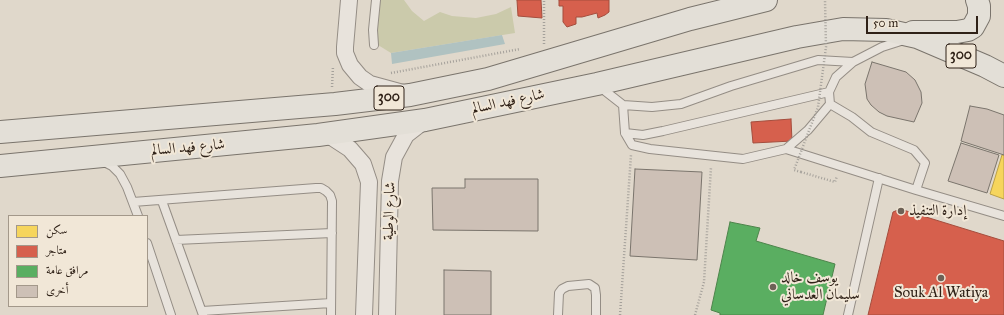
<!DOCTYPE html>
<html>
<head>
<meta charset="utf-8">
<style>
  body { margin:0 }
  #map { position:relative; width:1004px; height:315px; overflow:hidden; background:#e0d8cb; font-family:"IM FELL Great Primer",Amiri,serif }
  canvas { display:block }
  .legend { position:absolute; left:8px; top:215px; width:140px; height:92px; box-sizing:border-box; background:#f1e7d7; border:1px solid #a3988a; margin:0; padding:5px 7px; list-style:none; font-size:12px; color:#2f2117 }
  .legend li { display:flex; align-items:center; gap:8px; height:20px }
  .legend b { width:20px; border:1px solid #a3988a }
  .scale { position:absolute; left:866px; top:16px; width:112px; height:18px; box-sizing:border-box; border:2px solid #2f2117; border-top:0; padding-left:5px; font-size:12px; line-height:14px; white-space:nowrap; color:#2f2117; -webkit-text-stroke:3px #f1e7d7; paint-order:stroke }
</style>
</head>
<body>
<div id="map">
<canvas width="1004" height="315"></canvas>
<ul class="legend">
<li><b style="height:11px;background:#f6d55c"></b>سكن</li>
<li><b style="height:11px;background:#d6604d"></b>متاجر</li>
<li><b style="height:11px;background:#5aae61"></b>مرافق عامة</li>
<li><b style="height:11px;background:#cdc0b6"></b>أخرى</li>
</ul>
<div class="scale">50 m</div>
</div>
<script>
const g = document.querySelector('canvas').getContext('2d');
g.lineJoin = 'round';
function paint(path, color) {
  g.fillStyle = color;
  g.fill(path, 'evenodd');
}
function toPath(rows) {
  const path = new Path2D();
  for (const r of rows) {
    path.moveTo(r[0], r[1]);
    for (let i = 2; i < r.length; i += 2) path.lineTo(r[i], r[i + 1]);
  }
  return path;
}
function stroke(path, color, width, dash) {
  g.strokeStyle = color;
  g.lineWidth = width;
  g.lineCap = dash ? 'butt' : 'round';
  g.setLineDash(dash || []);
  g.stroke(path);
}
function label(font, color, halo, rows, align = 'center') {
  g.font = font + ' "IM FELL Great Primer",Amiri,serif';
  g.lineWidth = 4;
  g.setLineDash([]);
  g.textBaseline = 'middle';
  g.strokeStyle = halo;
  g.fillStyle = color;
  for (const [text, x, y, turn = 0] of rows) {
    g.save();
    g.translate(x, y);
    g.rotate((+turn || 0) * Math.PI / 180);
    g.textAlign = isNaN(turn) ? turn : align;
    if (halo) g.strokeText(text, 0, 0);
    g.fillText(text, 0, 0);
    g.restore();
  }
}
const green = toPath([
  [380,0,404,0,412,11,424,21,440,12,452,16,476,18,496,14,511,7,515,33,391,53,378,45,376,29]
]);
const water = toPath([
  [502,35,505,44,392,64,391,53]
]);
const homes = toPath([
  [1002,155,1004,155,1004,199,990,194,1002,155]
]);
const shops = toPath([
  [517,0,541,0,542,18,518,16,517,0],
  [559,0,609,0,609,12,605,15,598,18,597,13,582,17,576,17,576,24,567,27,563,22,563,6,559,6,559,0],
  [791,119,792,141,753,143,751,122,791,119],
  [900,209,1004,241,1004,315,868,315,893,212,900,209]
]);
const public = toPath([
  [730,222,760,228,756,241,835,264,823,315,720,315,720,313,711,310,730,222]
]);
const building = toPath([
  [872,62,906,72,915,80,921,92,922,103,914,122,887,116,879,112,871,105,867,99,865,84,872,62],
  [970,106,987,109,1004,115,1004,155,961,141,970,106],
  [961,143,999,155,987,193,948,181,961,143],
  [635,169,702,172,697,260,630,256,635,169],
  [465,179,538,179,538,231,433,230,432,188,465,188,465,179],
  [444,270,491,271,491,315,444,315,444,270]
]);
const path = toPath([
  [544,44,544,0],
  [391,73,520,49],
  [332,87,333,66],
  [801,172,835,182,837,176],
  [620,315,631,155],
  [695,315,704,282,711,167]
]);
const service = toPath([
  [374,45,373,30,376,0],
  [600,87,623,105,652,107,681,104,731,86,818,60,853,62,882,47,904,40],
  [623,105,625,133,632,145,650,149,743,159,786,149,808,130,830,104,829,92,836,77,853,62],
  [625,133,643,135,663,131,829,92],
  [786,149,916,190,925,163,914,150,871,132,852,117,830,104],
  [104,162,112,166,120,174,127,187,138,216],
  [916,190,1004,216],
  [162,201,203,315],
  [133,202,316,188,321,188,326,191,330,195,332,201,331,315],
  [176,240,332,233],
  [147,243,171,315],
  [202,311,331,303],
  [558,315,559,293,562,289,568,286,589,284,595,288,596,295,596,315],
  [848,315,879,178]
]);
const minor = toPath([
  [349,0,345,47,345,53,350,65,360,77,370,84,403,93],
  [327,134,350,149,363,164,369,182,364,315],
  [387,315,390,181,394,157,406,135,424,121]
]);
const primary = toPath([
  [913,32,957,32,968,30,973,27,979,16,979,6,977,0],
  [0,132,335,104,410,95,488,79,690,19,766,0],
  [0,166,318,135,425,120,597,84,797,37,843,29,886,30,917,37,985,66,1004,76]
]);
const pathBridge = toPath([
  [801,172,794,170,818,107,826,47,825,0]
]);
const markers = [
  [901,211,4,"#6d6156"],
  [941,278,4,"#6d6156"],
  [773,287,4,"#6d6156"]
];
const shields = [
  [961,56,30],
  [389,98,30]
];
const shieldNames = [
  ["300",961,56],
  ["300",389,98]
];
const streetNames = [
  ["شارع فهد السالم",508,102,-12],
  ["شارع فهد السالم",188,148,-5],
  ["شارع الوطية",390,211,-88]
];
const poiNames = [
  ["إدارة التنفيذ",909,211],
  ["يوسف خالد",781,278],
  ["سليمان العدساني",781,295],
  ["Souk Al Watiya",941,293,"center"]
];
paint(green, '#cbcaab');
paint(water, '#b0c2c1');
paint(homes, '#f6d55c');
stroke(homes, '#ba9f47', 1);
paint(shops, '#d6604d');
stroke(shops, '#a44d3d', 1);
paint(public, '#5aae61');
stroke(public, '#4d844b', 1);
paint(building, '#cdc0b6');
stroke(building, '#7a746c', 1);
stroke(service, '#948d85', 10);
stroke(minor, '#948d85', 18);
stroke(primary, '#7a746c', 24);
stroke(path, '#a5a19b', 2.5, [1, 2]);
stroke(service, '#e8e3dc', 8);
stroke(minor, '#e8e3dc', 16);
stroke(primary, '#e3dfd7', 22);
stroke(pathBridge, '#a5a19b', 2.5, [1, 2]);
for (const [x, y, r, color] of markers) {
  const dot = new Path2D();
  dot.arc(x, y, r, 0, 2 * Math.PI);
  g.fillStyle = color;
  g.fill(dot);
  stroke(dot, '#f1e7d7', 1.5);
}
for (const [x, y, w] of shields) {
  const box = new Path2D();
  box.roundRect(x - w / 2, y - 12, w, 24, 3);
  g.fillStyle = '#f1e7d7';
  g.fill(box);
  stroke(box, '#2f2117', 1);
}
label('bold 14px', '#2f2117', null, shieldNames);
label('15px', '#2f2117', '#f1e7d7', streetNames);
label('15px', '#2f2117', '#f1e7d7', poiNames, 'left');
</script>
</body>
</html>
